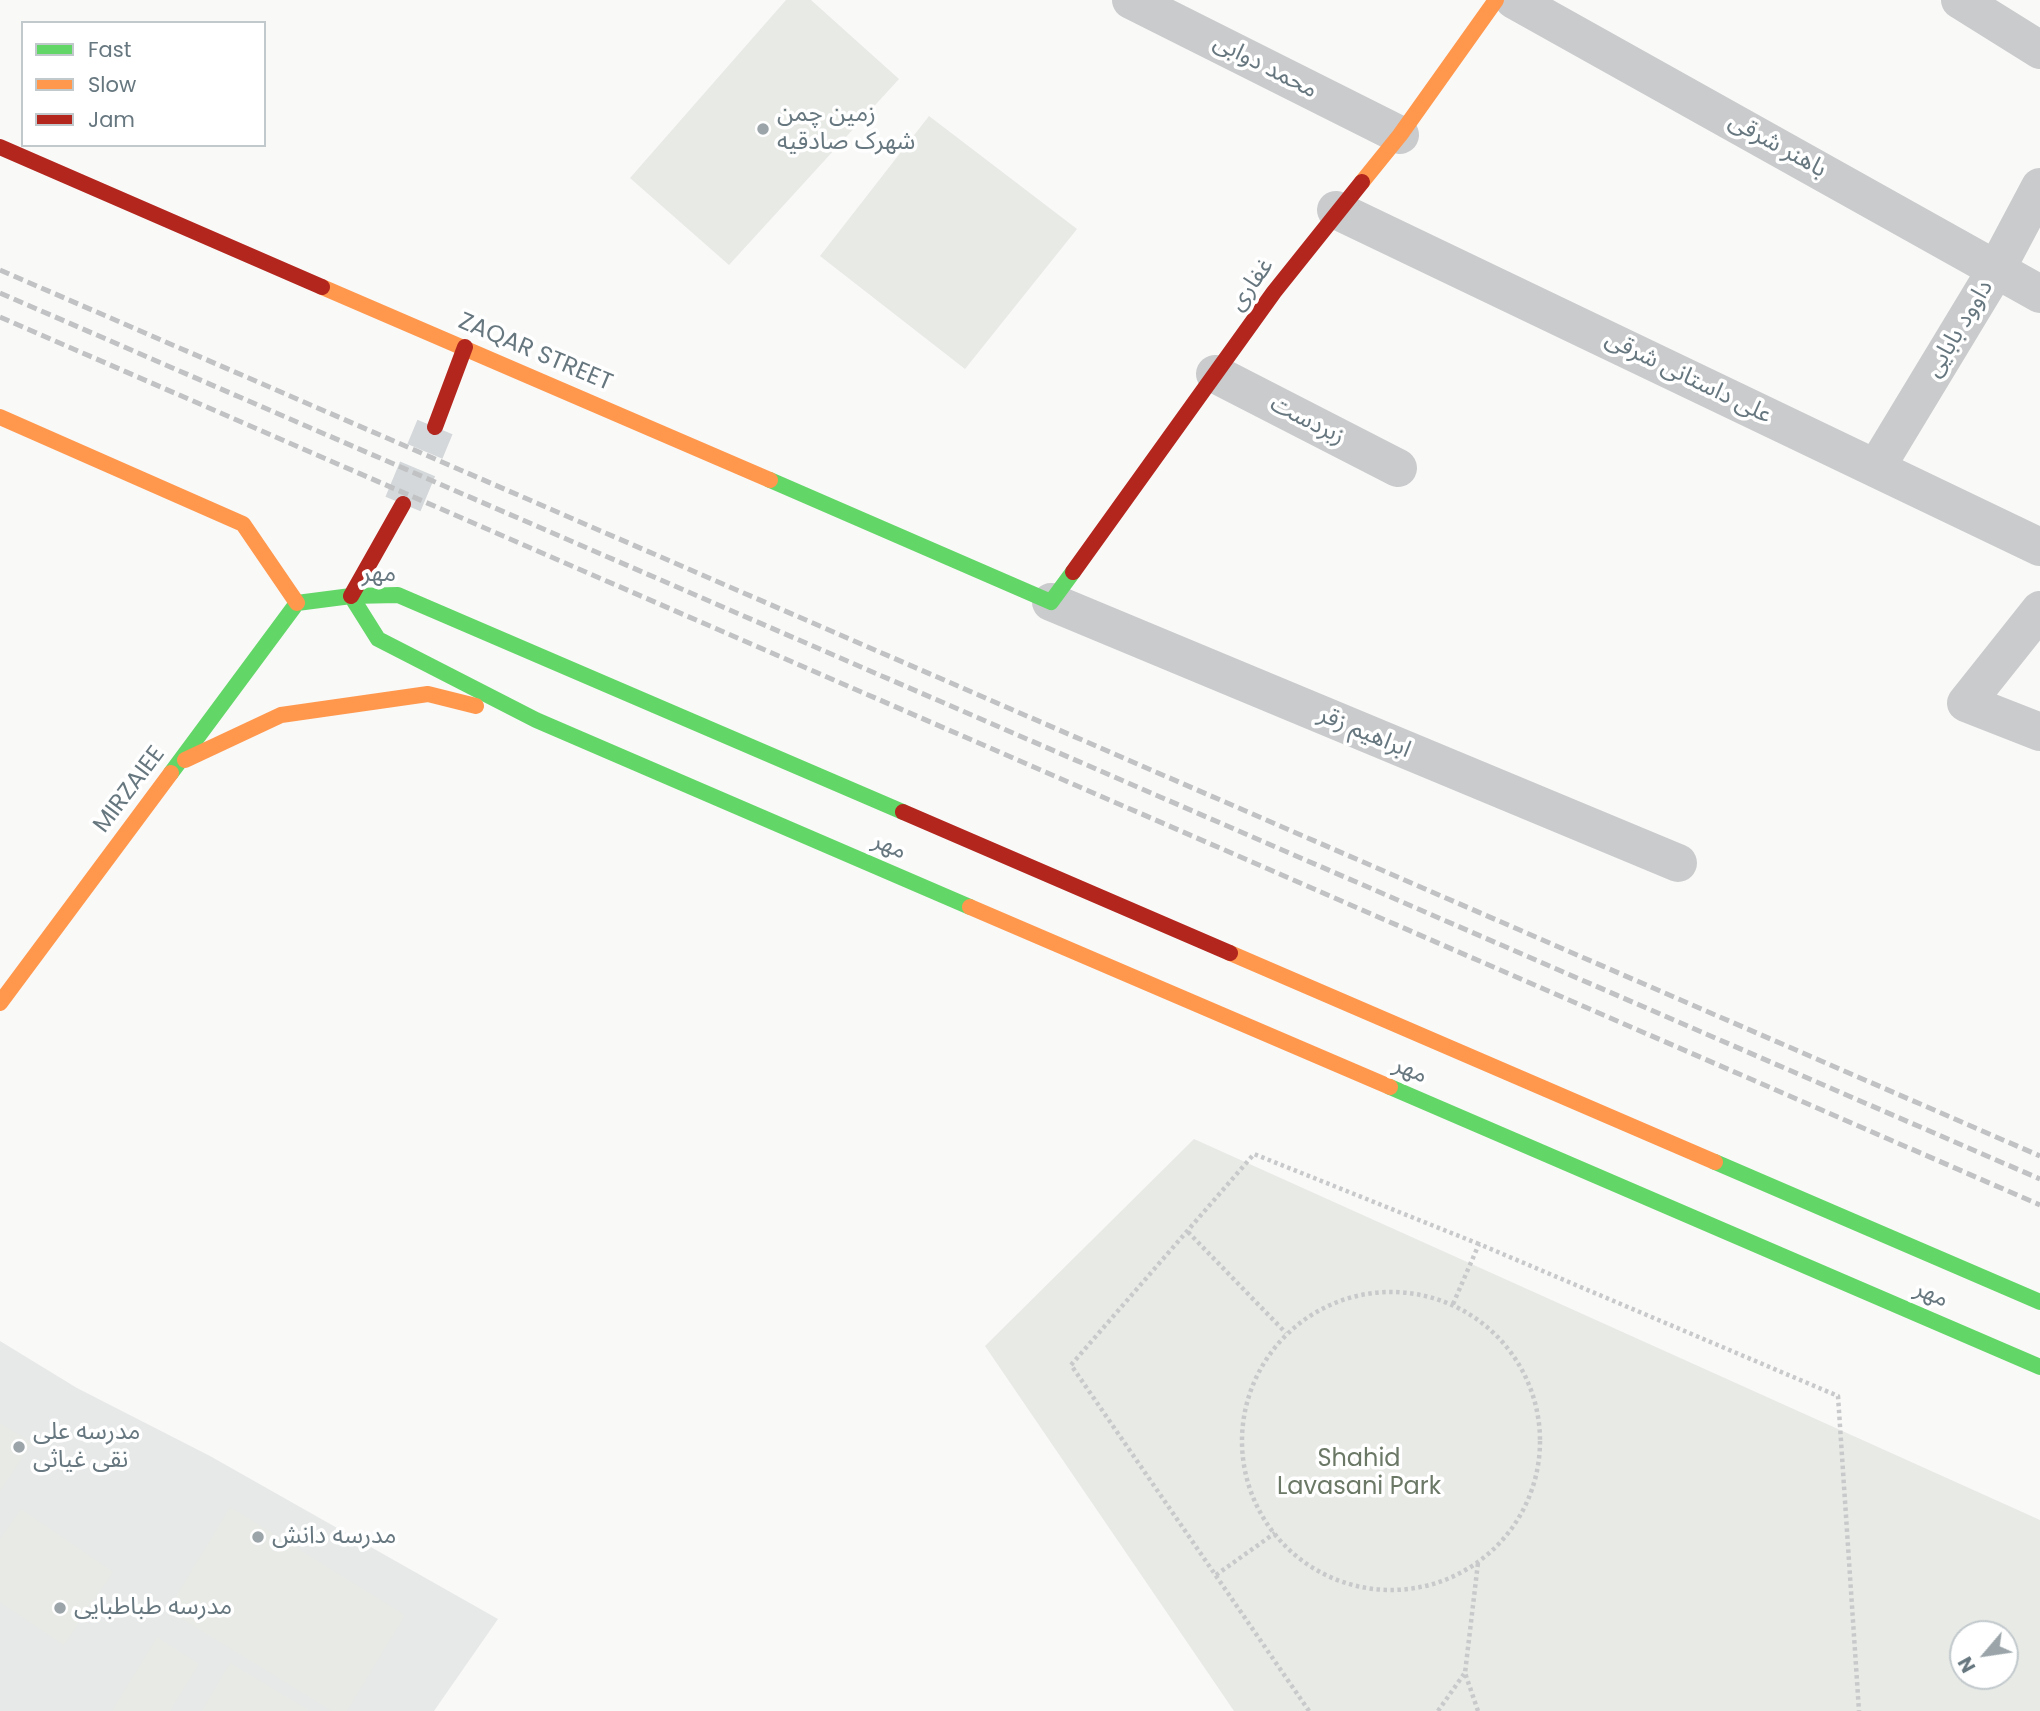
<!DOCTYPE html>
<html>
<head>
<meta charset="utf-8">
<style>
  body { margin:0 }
  #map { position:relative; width:2040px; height:1711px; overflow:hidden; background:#f9f9f8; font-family:Poppins,sans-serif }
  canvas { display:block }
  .legend { position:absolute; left:21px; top:21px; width:245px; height:126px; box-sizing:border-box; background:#fff; border:2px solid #c2c9cc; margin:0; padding:9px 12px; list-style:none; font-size:21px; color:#67777f }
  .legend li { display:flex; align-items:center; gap:14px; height:35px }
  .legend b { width:35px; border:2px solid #c2c9cc }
  .north { position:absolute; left:1949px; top:1620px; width:70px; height:70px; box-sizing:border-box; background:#fff; border:2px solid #c2c9cc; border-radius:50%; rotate:241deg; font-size:19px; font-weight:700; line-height:28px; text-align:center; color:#67777f }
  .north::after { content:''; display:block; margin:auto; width:24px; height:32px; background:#9aa4a9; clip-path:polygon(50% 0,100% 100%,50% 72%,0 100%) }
</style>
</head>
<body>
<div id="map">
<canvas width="2040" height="1711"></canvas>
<ul class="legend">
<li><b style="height:9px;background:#63d668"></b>Fast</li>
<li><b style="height:9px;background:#ff974d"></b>Slow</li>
<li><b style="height:9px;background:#b3261e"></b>Jam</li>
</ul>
<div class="north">N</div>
</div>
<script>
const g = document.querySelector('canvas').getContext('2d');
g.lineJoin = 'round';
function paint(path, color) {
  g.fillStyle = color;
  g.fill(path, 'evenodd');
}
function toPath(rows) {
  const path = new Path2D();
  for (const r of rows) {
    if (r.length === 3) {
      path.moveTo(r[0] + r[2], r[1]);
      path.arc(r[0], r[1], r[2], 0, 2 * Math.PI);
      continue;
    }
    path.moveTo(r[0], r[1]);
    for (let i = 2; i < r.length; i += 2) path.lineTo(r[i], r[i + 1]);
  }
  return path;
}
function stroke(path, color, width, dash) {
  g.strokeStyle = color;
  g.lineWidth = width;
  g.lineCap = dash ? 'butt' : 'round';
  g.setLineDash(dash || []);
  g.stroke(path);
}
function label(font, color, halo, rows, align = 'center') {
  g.font = font + ' Poppins,"Noto Sans Arabic",sans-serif';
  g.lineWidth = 7;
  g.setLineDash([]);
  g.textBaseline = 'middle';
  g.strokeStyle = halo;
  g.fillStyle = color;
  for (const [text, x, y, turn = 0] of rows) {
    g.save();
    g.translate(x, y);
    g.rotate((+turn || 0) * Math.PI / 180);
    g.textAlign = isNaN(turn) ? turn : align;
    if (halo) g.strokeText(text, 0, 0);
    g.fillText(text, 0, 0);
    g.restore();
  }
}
const built = toPath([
  [0,1341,77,1388,210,1456,498,1619,434,1711,0,1711]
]);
const green = toPath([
  [786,0,811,0,899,79,729,265,630,178],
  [929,116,1077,229,965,369,820,256],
  [1194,1139,2040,1520,2040,1711,1234,1711,985,1346],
  [1963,1634,2005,1634,2005,1676,1963,1676],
  [0,1423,32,1443,0,1491],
  [230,1507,405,1615,347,1711,332,1711,168,1610],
  [21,1509,113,1572,64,1645,0,1602,0,1539],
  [157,1637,199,1664,170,1711,112,1711],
  [230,1663,310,1711,202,1711]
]);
const secondaryTunnel = toPath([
  [403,504,435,427]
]);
const path = toPath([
  [1188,1232,1286,1333],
  [1391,1441,149],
  [1453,1304,1479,1244,1838,1396,1859,1711],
  [1216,1575,1275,1533],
  [1309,1711,1071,1365,1254,1154,1479,1244],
  [1438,1711,1464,1674],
  [1478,1711,1465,1673,1478,1563]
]);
const street = toPath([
  [1131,0,1400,135],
  [1514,0,2040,294],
  [1960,0,2040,50],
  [1336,210,2040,547],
  [1215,374,1398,468],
  [1876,468,1997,268,2040,187],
  [1051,602,1678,863],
  [2040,610,1966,703,2040,732]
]);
const fast = toPath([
  [770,480,1051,602,1073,572],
  [351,596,378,639,536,720,970,907],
  [297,603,351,596,398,595,903,812],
  [171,773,297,603],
  [1390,1087,2040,1367],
  [1715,1162,2040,1302]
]);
const slow = toPath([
  [1362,182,1400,135,1496,0],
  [322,287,770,480],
  [0,417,243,524,297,603],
  [185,760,281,715,428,694,476,706],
  [970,907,1390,1087],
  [1230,953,1715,1162],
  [0,1003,171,773]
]);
const jam = toPath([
  [0,147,322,287],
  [435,427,465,347],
  [1073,572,1274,292,1362,182],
  [351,596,403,504],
  [903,812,1230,953]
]);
const rail = toPath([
  [0,270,2040,1156],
  [0,293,2040,1179],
  [0,317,2040,1205]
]);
const markers = [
  [763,129,7,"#9aa4a9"],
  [19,1447,7,"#9aa4a9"],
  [258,1537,7,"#9aa4a9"],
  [60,1608,7,"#9aa4a9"]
];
const streetNames = [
  ["محمد دوابی",1265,67,27],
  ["باهنر شرقی",1777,146,29],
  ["غفاری",1252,285,-54],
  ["داوود بابایی",1960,329,-59],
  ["ZAQAR STREET",535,353,23],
  ["علی داستانی شرقی",1688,378,26],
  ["زبردست",1307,421,27],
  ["مهر",379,575],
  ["ابراهیم زقر",1364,733,23],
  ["MIRZAIEE",130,790,-53],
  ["مهر",889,847,23],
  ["مهر",1410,1071,23],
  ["مهر",1931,1295,23]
];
const poiNames = [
  ["زمین چمن",777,115],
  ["شهرک صادقیه",777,143],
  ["مدرسه علی",33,1433],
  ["نقی غیاثی",33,1461],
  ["مدرسه دانش",272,1537],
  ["مدرسه طباطبایی",74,1608]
];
const parkNames = [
  ["Shahid",1359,1460],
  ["Lavasani Park",1359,1488]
];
paint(built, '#e7e9e8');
paint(green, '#e8eae6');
stroke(secondaryTunnel, '#d4d8da', 38, [38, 19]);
stroke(path, '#c8c9ca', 4.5, [3.5, 3.5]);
stroke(street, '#cacbcc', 38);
stroke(fast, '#63d668', 16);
stroke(slow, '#ff974d', 16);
stroke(jam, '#b3261e', 16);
stroke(rail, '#c0c2c3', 5, [10, 5]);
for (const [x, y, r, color] of markers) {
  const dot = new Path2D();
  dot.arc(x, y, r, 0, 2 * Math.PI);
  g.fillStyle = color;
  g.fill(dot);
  stroke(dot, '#fff', 2.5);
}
label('24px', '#67777f', '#fff', streetNames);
label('24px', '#67777f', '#fff', poiNames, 'left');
label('24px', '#6b7866', '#fff', parkNames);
</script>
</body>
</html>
